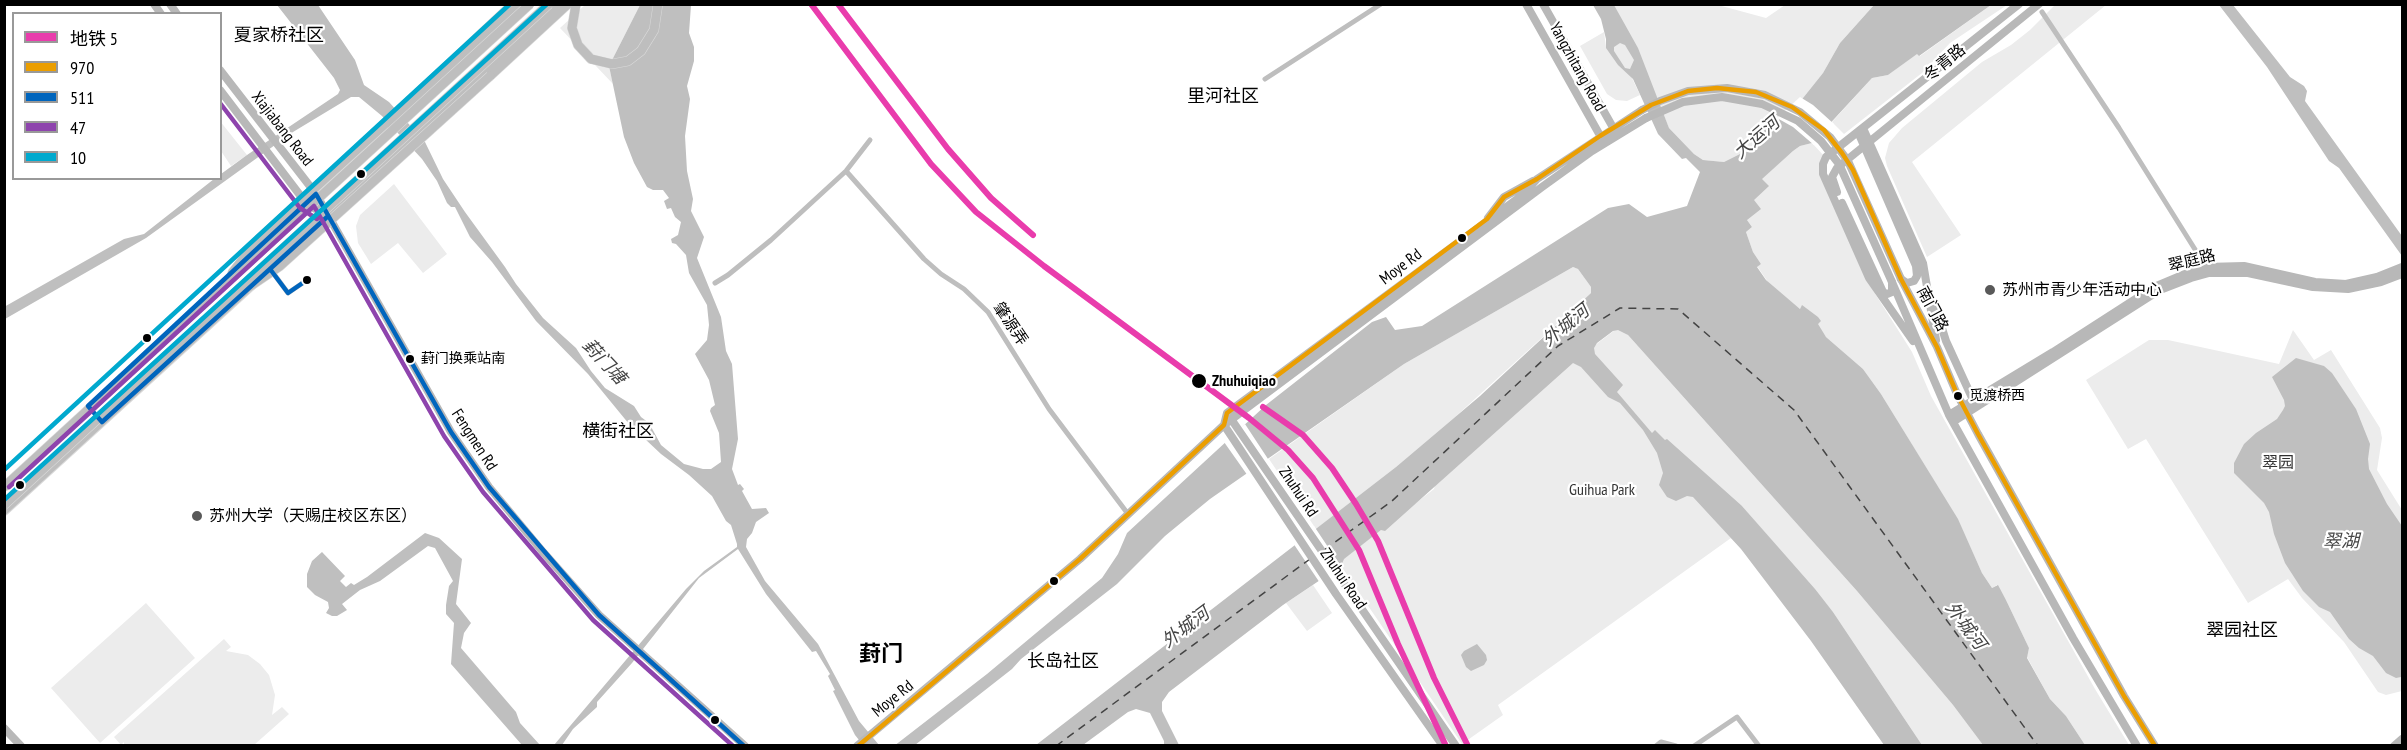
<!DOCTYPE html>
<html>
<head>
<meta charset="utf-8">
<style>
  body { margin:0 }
  #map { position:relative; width:2407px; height:750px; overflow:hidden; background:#fff; font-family:"PT Sans Narrow","Noto Sans SC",sans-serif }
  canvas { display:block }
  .frame { position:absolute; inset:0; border:6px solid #000; pointer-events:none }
  .legend { position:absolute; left:12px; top:12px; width:210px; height:168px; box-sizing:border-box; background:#fff; border:2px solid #999; margin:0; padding:8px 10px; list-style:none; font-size:18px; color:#000 }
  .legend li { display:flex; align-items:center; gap:12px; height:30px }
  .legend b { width:30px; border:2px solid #999 }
</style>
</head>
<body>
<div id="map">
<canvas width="2407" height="750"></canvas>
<div class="frame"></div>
<ul class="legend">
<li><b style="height:8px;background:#e93cac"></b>地铁 5</li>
<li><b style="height:8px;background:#eb9e00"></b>970</li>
<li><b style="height:8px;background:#0065bd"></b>511</li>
<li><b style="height:8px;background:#8e44ad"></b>47</li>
<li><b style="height:8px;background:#00a9ce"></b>10</li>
</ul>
</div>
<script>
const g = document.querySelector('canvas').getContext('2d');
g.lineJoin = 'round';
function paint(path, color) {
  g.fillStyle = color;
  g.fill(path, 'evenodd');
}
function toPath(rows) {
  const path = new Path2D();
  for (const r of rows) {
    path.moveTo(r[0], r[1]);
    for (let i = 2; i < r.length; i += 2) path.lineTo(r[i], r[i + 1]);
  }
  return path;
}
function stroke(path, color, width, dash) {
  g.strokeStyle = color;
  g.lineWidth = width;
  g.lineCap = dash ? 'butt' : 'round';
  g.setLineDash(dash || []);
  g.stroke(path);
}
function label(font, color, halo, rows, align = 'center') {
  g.font = font + ' "PT Sans Narrow","Noto Sans SC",sans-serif';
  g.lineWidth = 4.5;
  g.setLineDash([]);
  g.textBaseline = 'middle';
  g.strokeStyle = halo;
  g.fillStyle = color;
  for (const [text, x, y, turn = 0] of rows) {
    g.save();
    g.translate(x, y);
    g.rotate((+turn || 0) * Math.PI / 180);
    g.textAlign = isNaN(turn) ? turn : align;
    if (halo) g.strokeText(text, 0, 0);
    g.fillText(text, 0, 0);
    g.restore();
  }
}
const green = toPath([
  [585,5,640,5,609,66,613,84,560,28],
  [1614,5,1718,5,1766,18,1785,5,1874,5,1840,43,1823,73,1799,103,1776,122,1762,132,1752,148,1724,162,1703,160,1694,154,1669,128,1653,89],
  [1991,5,2007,5,1950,43,1922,73,1844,134,1832,122,1872,78,1888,75,1917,53,1920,56],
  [2055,5,2106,5,1912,162,1961,235,1927,257,1887,166,1885,158,1889,143,1902,128,1982,62,2011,45,2030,30],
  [1604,32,1606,47,1627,39,1640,66,1631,76,1640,95,1627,101,1616,100,1607,94,1580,46],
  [220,121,247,155,231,166,221,151],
  [1812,143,1825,157,1820,161,1820,166,1874,292,1912,352,1931,396,2095,689,2129,745,2085,745,2066,716,2050,699,2027,657,2029,648,2006,600,1997,585,1992,588,1982,573,1958,520,1881,394,1863,369,1826,337,1802,306,1800,309,1770,285,1757,266,1761,264,1753,252,1746,232,1752,227,1747,220,1761,179,1793,151,1800,146],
  [394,184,447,254,423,273,398,243,371,264,358,243,356,226,360,215],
  [1573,267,1578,269,1591,287,1591,293,1454,418,1396,467,1316,529,1269,459,1404,364],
  [1615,330,1621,330,1628,335,1857,591,1953,705,1983,745,1922,745,1833,612,1742,506,1714,519,1731,538,1498,705,1503,715,1462,744,1341,566,1343,559,1434,489,1435,485,1565,368],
  [2293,330,2314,360,2331,350,2380,428,2382,438,2377,470,2402,510,2402,691,2386,695,2378,692,2344,642,2302,598,2288,579,2248,603,2146,439,2128,449,2086,380,2149,340,2168,340,2279,364],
  [1313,585,1332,613,1307,631,1286,603],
  [146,603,195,658,100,743,51,688],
  [224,639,231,647,226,651,248,655,260,664,269,675,275,695,272,715,282,707,289,714,254,745,124,746,124,742,121,745,114,737]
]);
const water = toPath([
  [277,5,318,5,355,60,364,85,389,102,425,142,443,179,465,212,505,267,516,284,543,318,576,348,591,371,605,388,634,406,641,417,649,423,661,445,684,464,703,469,711,469,721,462,719,433,710,411,711,408,715,405,709,380,695,354,707,340,709,325,707,305,689,273,686,255,676,244,672,243,671,239,678,235,681,222,675,217,671,208,667,209,664,201,669,198,663,190,653,190,647,187,634,163,624,137,609,66,640,5,691,5,689,33,694,47,694,61,687,86,690,99,685,136,687,171,693,199,691,211,704,237,697,258,721,317,726,351,732,364,738,439,732,469,738,485,740,484,744,489,742,491,752,509,766,508,769,513,756,522,752,533,747,539,746,547,765,581,818,644,859,721,879,745,863,745,855,735,833,691,835,690,828,676,830,674,816,651,812,652,766,594,738,549,699,578,632,663,597,702,597,707,573,729,562,745,554,745,686,589,704,571,737,547,737,544,731,525,726,521,712,496,689,475,661,454,629,424,588,374,536,321,492,262,470,237,455,207,451,207,447,203,437,181,422,159,382,116,359,97,351,97,293,132,146,238,5,319,4,307,124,239,144,234,214,179,220,178,221,174,247,155,338,94,340,90,334,78],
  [1593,5,1614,5,1638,48,1669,128,1694,154,1703,160,1724,162,1752,148,1762,132,1776,122,1799,103,1823,73,1840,43,1874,5,1991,5,1919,56,1917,54,1888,75,1872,78,1812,143,1800,146,1793,151,1762,179,1769,186,1754,200,1761,209,1747,220,1752,227,1746,232,1753,252,1761,264,1757,267,1766,280,1800,309,1802,305,1818,317,1821,321,1818,324,1826,337,1863,369,1881,394,1958,519,1982,573,1992,588,1998,585,2006,600,2029,648,2027,658,2050,699,2066,716,2085,745,1983,745,1953,705,1857,591,1628,335,1618,330,1613,331,1597,343,1594,348,1595,354,1623,385,1617,392,1652,433,1655,430,1665,440,1667,439,1742,506,1815,589,1833,612,1922,745,1884,745,1811,641,1741,549,1693,497,1687,496,1676,501,1667,497,1659,485,1663,473,1657,453,1643,430,1620,403,1608,397,1581,367,1573,363,1385,531,1381,530,1344,559,1341,566,1283,605,1169,692,1162,702,1162,711,1179,745,1164,745,1164,741,1150,713,1136,709,1128,712,1083,745,1036,745,1396,467,1480,396,1591,293,1591,287,1578,269,1573,267,1404,364,1210,499,1165,536,1117,584,1021,659,1012,669,915,745,894,746,987,674,1102,578,1118,554,1127,533,1140,521,1266,405,1372,322,1386,317,1395,330,1422,326,1608,208,1629,204,1647,217,1687,206,1700,172,1686,158,1682,159,1658,134,1633,79,1618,65,1606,48,1606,39,1601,19],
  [1620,43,1625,45,1634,60,1630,69,1625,68,1614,51,1614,47],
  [2219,5,2233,5,2290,77,2304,86,2307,91,2305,101,2402,236,2402,256,2339,168,2329,161,2267,67],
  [2296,358,2324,366,2332,373,2356,409,2370,444,2368,459,2369,469,2387,504,2402,526,2401,677,2396,678,2386,673,2373,656,2359,648,2349,639,2330,612,2319,607,2303,591,2285,563,2274,534,2269,512,2264,503,2234,473,2234,463,2244,444,2256,433,2277,419,2283,410,2285,406,2284,400,2272,377],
  [425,533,439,538,462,559,456,604,471,623,464,633,461,648,516,712,520,723,540,745,522,745,451,664,454,623,446,614,446,605,449,586,453,581,435,548,428,546,380,581,360,590,342,604,347,610,337,616,332,616,326,613,329,608,328,602,315,595,307,587,307,574,312,561,322,552,345,576,340,581,346,587,351,583,354,585,367,577],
  [1477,644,1486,655,1487,660,1484,665,1471,671,1466,667,1461,655,1464,651]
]);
const pier = toPath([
  [1800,97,1813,105,1834,124,1814,145,1793,127,1777,118],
  [1245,424,1270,462,1248,476,1224,442],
  [1314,526,1342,568,1320,583,1293,543]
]);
const ferry = toPath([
  [1324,550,1392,501,1558,346,1620,308,1678,309,1794,410,2038,746],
  [1056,746,1310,559]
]);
const street = toPath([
  [2042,12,2119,128,2206,267],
  [1265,79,1381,4],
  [846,171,924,259,941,274,964,289,988,312,1049,409,1128,514],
  [271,270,288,293,307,280],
  [715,283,728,275,771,240,846,171,870,140],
  [1656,746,1661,742,1676,746],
  [1694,746,1737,717,1759,746]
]);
const secondary = toPath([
  [154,4,161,14],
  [170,4,177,14],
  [1526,4,1602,139],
  [1543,4,1615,131],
  [220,70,316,194,451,432,489,487,543,552,599,615,745,746],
  [220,90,306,203,326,216],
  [1863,128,1923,263,1936,340],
  [1858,132,1916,266,1917,276,1914,281,1907,283,1901,279],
  [1837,192,1832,177,1837,168,2039,4],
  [1842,203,1883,292,1887,294,1892,292,1892,284],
  [1488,218,1504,197,1533,181],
  [1901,279,1937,347,1957,394,1978,434,2124,696,2155,746],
  [1892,282,1949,415,2073,638,2137,746],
  [1934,303,1946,341,1974,402],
  [1913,341,1869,278,1823,174,1823,164,1826,157,2019,4],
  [1949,415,2053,352,2154,287,2185,274,2206,267,2244,266,2315,282,2346,284,2377,277,2402,267],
  [1229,416,1456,746],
  [1953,422,2160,290,2191,278,2209,273,2248,273,2313,287,2348,289,2381,282,2402,274],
  [1224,425,1227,413,1524,194,1537,179,1642,110],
  [1224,425,1336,594,1443,746],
  [4,728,21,746],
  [857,746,1080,559,1224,425,1542,187,1592,151,1646,118],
  [2394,746,2402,739]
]);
const primary = toPath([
  [255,250,522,4],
  [268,270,559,4],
  [4,511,252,285]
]);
const highway = toPath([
  [576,4,572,28,578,45,591,59,612,64,628,61,641,51,654,30,658,4],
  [490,76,568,4],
  [385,124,513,4]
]);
const secondaryBridge = toPath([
  [1642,110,1660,101,1688,91,1727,88,1765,95,1800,112,1830,137,1848,161,1901,279],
  [1646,118,1683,102,1722,97,1762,104,1798,121,1821,141,1839,164,1892,282]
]);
const highwayBridge = toPath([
  [232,273,259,239,385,124],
  [246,289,280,266,490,76],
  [4,487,530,4],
  [4,505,549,4]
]);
const bus1 = toPath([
  [858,746,1080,559,1224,425,1227,413,1487,219,1504,197,1537,179,1600,136,1651,105,1688,91,1717,88,1756,92,1792,107,1824,130,1842,153,1853,170,1901,279,1937,347,1957,394,1978,434,2124,696,2155,746]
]);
const bus2 = toPath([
  [327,217,102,422,88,406,316,194,451,432,489,487,599,615,744,746],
  [270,269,288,293,307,280]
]);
const bus3 = toPath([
  [220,103,300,208,317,219],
  [9,487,314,206,444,436,483,492,593,620,733,746]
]);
const bus4 = toPath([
  [4,470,510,4],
  [4,500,547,4]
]);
const metro1 = toPath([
  [811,4,931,164,976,212,1044,266,1249,418,1288,450,1313,478,1359,550,1398,644,1446,746],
  [838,4,948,149,991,198,1033,235],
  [1263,407,1303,435,1332,468,1356,504,1378,541,1434,678,1468,746]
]);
const markers = [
  [361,174,5,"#000"],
  [1462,238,5,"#000"],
  [307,280,5,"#000"],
  [1990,290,6,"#595959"],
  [147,338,5,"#000"],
  [410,359,5,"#000"],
  [1199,381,8,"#000"],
  [1958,396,5,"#000"],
  [20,485,5,"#000"],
  [197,516,6,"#595959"],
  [1054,581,5,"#000"],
  [715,720,5,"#000"]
];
const busNames = [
  ["葑门换乘站南",421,359],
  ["觅渡桥西",1969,396]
];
const streetNames = [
  ["冬青路",1945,63,-39],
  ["Yangzhitang Road",1577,67,61],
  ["Xiajiabang Road",282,129,52],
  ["翠庭路",2192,261,-14],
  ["Moye Rd",1401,267,-37],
  ["南门路",1932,309,62],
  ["肇源弄",1010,324,56],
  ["Fengmen Rd",474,440,57],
  ["Zhuhui Rd",1298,492,56],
  ["Zhuhui Road",1343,579,56],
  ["Moye Rd",893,699,-39]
];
const poiNames = [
  ["苏州市青少年活动中心",2002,290],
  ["苏州大学（天赐庄校区东区）",209,516]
];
const stopNames = [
  ["Zhuhuiqiao",1212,381]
];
const parkNames = [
  ["翠园",2278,463],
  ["Guihua Park",1602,490]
];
const neighbourhoodNames = [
  ["夏家桥社区",279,36],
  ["里河社区",1223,97],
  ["横街社区",618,432],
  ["翠园社区",2242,631],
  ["长岛社区",1063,662]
];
const waterNames = [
  ["大运河",1757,138,-41],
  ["外城河",1566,326,-39],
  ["葑门塘",604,362,47],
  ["翠湖",2341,542],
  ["外城河",1965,626,53],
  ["外城河",1186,628,-37]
];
const districtNames = [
  ["葑门",881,655]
];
paint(green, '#ececec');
paint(water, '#bfbfbf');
paint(pier, '#fff');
stroke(ferry, '#444', 1.5, [8, 6]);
stroke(primary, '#dbdbdb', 10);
stroke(highway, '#dbdbdb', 10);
stroke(street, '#bebebe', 5);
stroke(secondary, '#b8b8b8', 8);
stroke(primary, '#bebebe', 8);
stroke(highway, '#bebebe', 9);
stroke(highwayBridge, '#dbdbdb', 10, []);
stroke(secondaryBridge, '#b8b8b8', 8);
stroke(highwayBridge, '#bebebe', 9);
stroke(bus1, '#eb9e00', 4.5);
stroke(bus2, '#0065bd', 4.5);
stroke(bus3, '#8e44ad', 4.5);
stroke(bus4, '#00a9ce', 4.5);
stroke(metro1, '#e93cac', 6);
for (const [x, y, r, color] of markers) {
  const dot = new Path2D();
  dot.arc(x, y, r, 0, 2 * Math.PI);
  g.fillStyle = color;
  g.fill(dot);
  stroke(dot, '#fff', 2);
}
label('14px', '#000', '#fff', busNames, 'left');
label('16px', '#000', '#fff', streetNames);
label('16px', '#000', '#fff', poiNames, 'left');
label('bold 16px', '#000', '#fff', stopNames, 'left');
label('16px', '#333', '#fff', parkNames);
label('18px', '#000', '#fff', neighbourhoodNames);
label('italic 18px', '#444', '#fff', waterNames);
label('bold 22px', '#000', '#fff', districtNames);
</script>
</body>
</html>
